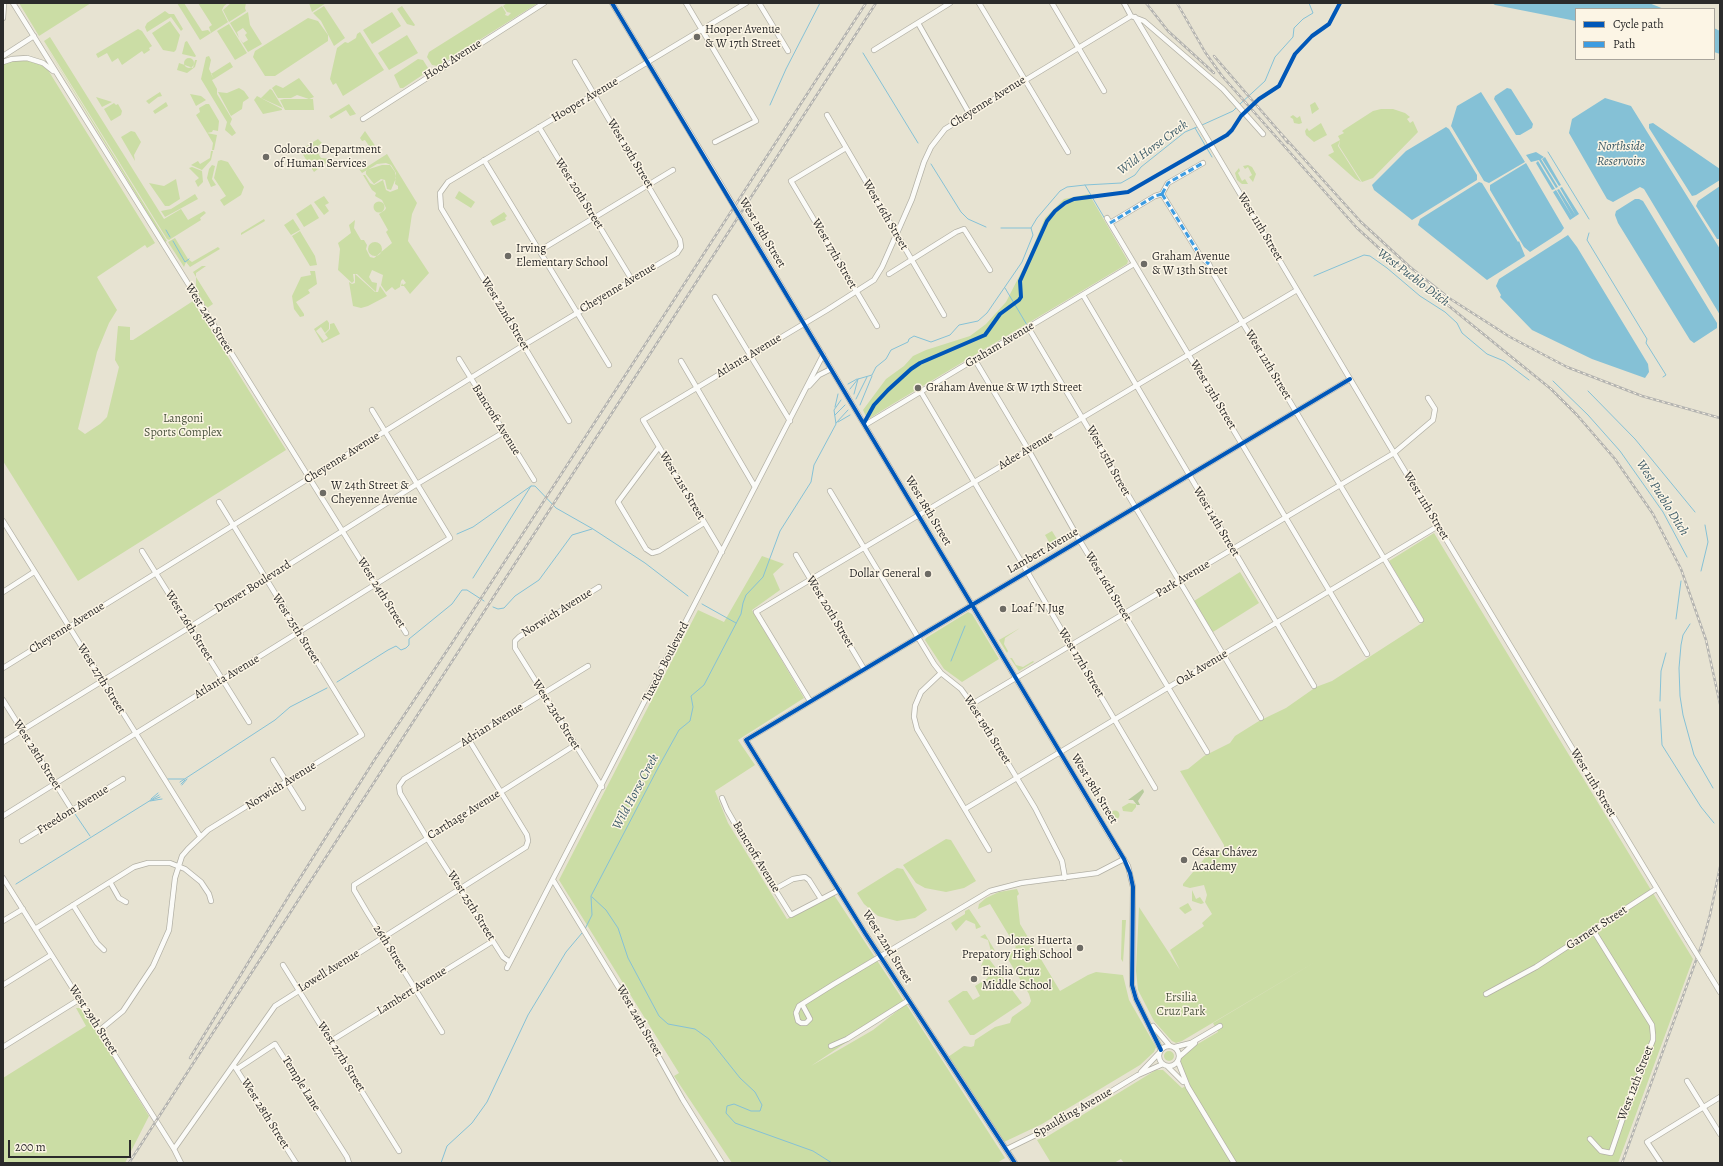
<!DOCTYPE html>
<html>
<head>
<meta charset="utf-8">
<style>
  body { margin:0 }
  #map { position:relative; width:1723px; height:1166px; overflow:hidden; background:#e7e3d2; font-family:Alegreya,serif }
  canvas { display:block }
  .frame { position:absolute; inset:0; border:4px solid #2b2b2b; pointer-events:none }
  .legend { position:absolute; left:1575px; top:8px; width:140px; height:52px; box-sizing:border-box; background:#fcf5e5; border:1px solid #a8a49b; margin:0; padding:5px 7px; list-style:none; font-size:12px; color:#2b2b2b }
  .legend li { display:flex; align-items:center; gap:8px; height:20px }
  .legend b { width:20px; border:1px solid #a8a49b }
  .scale { position:absolute; left:8px; top:1140px; width:123px; height:18px; box-sizing:border-box; border:2px solid #2b2b2b; border-top:0; padding-left:5px; font-size:12px; line-height:14px; white-space:nowrap; color:#2b2b2b; -webkit-text-stroke:3px #fcf5e5; paint-order:stroke }
</style>
</head>
<body>
<div id="map">
<canvas width="1723" height="1166"></canvas>
<div class="frame"></div>
<ul class="legend">
<li><b style="height:5px;background:#0057b8"></b>Cycle path</li>
<li><b style="height:5px;background:#3d9ce1"></b>Path</li>
</ul>
<div class="scale">200 m</div>
</div>
<script>
const g = document.querySelector('canvas').getContext('2d');
g.lineJoin = 'round';
function paint(path, color) {
  g.fillStyle = color;
  g.fill(path, 'evenodd');
}
function toPath(rows) {
  const path = new Path2D();
  for (const r of rows) {
    if (r.length === 3) {
      path.moveTo(r[0] + r[2], r[1]);
      path.arc(r[0], r[1], r[2], 0, 2 * Math.PI);
      continue;
    }
    path.moveTo(r[0], r[1]);
    for (let i = 2; i < r.length; i += 2) path.lineTo(r[i], r[i + 1]);
  }
  return path;
}
function stroke(path, color, width, dash) {
  g.strokeStyle = color;
  g.lineWidth = width;
  g.lineCap = dash ? 'butt' : 'round';
  g.setLineDash(dash || []);
  g.stroke(path);
}
function label(font, color, halo, rows, align = 'center') {
  g.font = font + ' Alegreya,serif';
  g.lineWidth = 3;
  g.setLineDash([]);
  g.textBaseline = 'middle';
  g.strokeStyle = halo;
  g.fillStyle = color;
  for (const [text, x, y, turn = 0] of rows) {
    g.save();
    g.translate(x, y);
    g.rotate((+turn || 0) * Math.PI / 180);
    g.textAlign = isNaN(turn) ? turn : align;
    if (halo) g.strokeText(text, 0, 0);
    g.fillText(text, 0, 0);
    g.restore();
  }
}
const green = toPath([
  [19,3,91,3,39,36],
  [177,3,184,3,202,31,208,30,211,33,200,40],
  [198,3,228,3,224,6,222,10,228,22,211,33,209,27,212,25],
  [231,3,246,3,245,8,246,11,229,22,223,10],
  [309,3,326,3,312,12],
  [507,3,538,3,438,66,432,65,427,57,429,52,502,6,506,13,505,15,508,16,511,13,507,12,503,6],
  [324,6,345,38,334,46,321,21,313,13],
  [402,6,415,25,414,26,407,24,397,9],
  [165,11,169,14,174,14,183,29,181,31,171,17,147,32,145,27,147,23],
  [248,12,250,25,262,44,248,52,240,39,243,43,248,40,245,35,247,33,243,28,237,32,239,38,230,23],
  [392,12,401,26,372,44,363,30],
  [308,18,318,21,328,35,328,41,275,76,265,76,253,57,255,51],
  [170,21,180,35,176,50,174,52,163,50,152,33],
  [229,24,247,53,235,60,217,31],
  [138,29,142,31,152,46,149,48,150,50,144,54,142,51,122,65,118,58,112,62,107,53,98,58,96,54],
  [360,32,384,70,343,96,336,83,333,85,330,79,337,48,345,42,348,43,356,38,357,34],
  [407,35,418,53,389,70,378,53],
  [50,37,164,219,181,209,188,220,204,211,206,213,200,218,201,220,169,240,167,239,44,41],
  [43,41,167,241,165,242],
  [187,41,196,56,195,57,182,54,185,42],
  [209,56,211,60,209,69,214,79,212,80,217,89,217,94,232,119,230,124,236,133,232,136,225,130,227,122,201,79,206,57],
  [189,63,5],
  [418,59,423,60,428,68,427,72,403,88,400,88,394,75],
  [26,60,41,65,48,70,155,243,147,248,145,245,97,277,117,310,109,323,97,352,78,429,85,434,100,424,107,417,119,367,115,360,118,326,130,327,130,340,133,340,193,301,286,450,78,581,3,461,3,64,11,61],
  [195,60,197,60,195,67,187,73,177,70,179,63,193,68],
  [230,62,233,67,214,79,211,74],
  [299,78,314,97,309,99,297,95,291,98,278,98,272,88,276,85,283,88],
  [239,88,244,91,249,98,243,102,242,109,231,116,218,92,227,93],
  [270,89,272,90,283,108,261,98],
  [160,92,162,96,158,97,149,104,146,101],
  [190,94,201,96,206,100,196,106],
  [257,96,282,109,282,110,263,114,254,100],
  [96,97,112,102,102,107],
  [284,99,313,99,314,110,285,110,280,100],
  [166,102,168,106,155,114,153,111],
  [1315,102,1319,109,1312,114,1310,105],
  [114,103,116,105,118,104,122,111,121,115,111,121,104,109],
  [206,104,209,104,219,121,218,131,213,130,212,132,207,133,196,115,200,112,199,108],
  [349,104,356,114,350,116,346,110,331,119,329,116],
  [1381,109,1393,109,1405,113,1410,117,1407,119,1410,123,1413,121,1418,132,1373,178,1362,182,1339,146,1340,140,1338,136,1344,133,1342,131,1373,111],
  [1293,115,1297,118,1300,116,1302,123,1299,124,1294,123,1293,119,1290,117],
  [1321,123,1327,135,1314,142,1306,135,1305,131,1307,128,1309,131],
  [131,131,135,132,141,142,134,155,135,161,121,137],
  [365,131,376,147,366,153,364,150,369,146,365,140,362,141,360,138],
  [207,133,217,135,214,150,212,150,213,143],
  [318,139,322,143,315,148,321,158,331,159,314,172,300,150],
  [1340,140,1338,146,1361,182,1355,179,1328,155,1334,152,1331,145],
  [211,151,213,151,211,160,202,170,191,165,198,161,200,164,210,158],
  [387,154,417,203,412,214,408,241,429,273,410,294,404,286,401,286,402,283,403,285,406,283,403,279,401,281,400,287,395,290,392,287,386,292,381,285,383,275,372,270,369,277,372,282,377,283,376,292,357,274,353,274,354,281,352,283,338,270,340,249,338,243,351,233,349,225,355,220,354,228,361,240,364,240,367,245,366,249,370,257,374,258,392,243,386,232,388,230,379,214,385,210,386,208,382,200,375,196,376,193,372,190,363,175,365,175,370,183,374,185,383,180,386,190,390,192,398,189,398,186,395,184,396,173,391,165,386,163,377,164,362,173,359,169,362,170],
  [221,160,228,162,244,187,241,195,224,206,220,200,226,196,214,178,218,161],
  [212,165,215,166,212,179,216,185,211,187,207,178,209,169],
  [382,165,390,165,395,172,396,178,391,190,387,189,385,180,381,179,374,184,366,174,366,170],
  [1248,165,1252,167,1256,174,1253,182,1249,177,1252,175,1248,167,1245,169,1243,166],
  [192,167,202,171,203,182,198,187,195,181,199,178,189,168],
  [1239,168,1240,171,1238,173,1242,181,1245,179,1248,184,1242,184,1237,180,1235,173],
  [176,179,180,199,169,206,165,206,149,183,164,186],
  [459,191,475,202,471,208,455,198],
  [195,194,198,199,165,217,161,211,171,209],
  [1089,194,1128,261,1127,264,891,405,870,418,866,416,863,410,886,379,904,366,913,356,926,350,970,336,986,324,1006,302,1027,261,1045,218,1064,199],
  [324,196,329,203,325,205,329,211,324,215,314,202],
  [379,207,5.5],
  [311,204,319,218,304,227,296,214],
  [504,212,507,216,505,218,506,220,493,226,490,221],
  [264,219,265,221,241,235,241,233],
  [293,219,300,230,291,235,284,225],
  [300,231,315,256,317,265,310,266,292,236],
  [175,238,188,259,192,262,218,247,220,249,190,267,186,262,184,267,168,242],
  [375,249,7],
  [202,266,206,266,196,273,196,277,213,304,207,308,193,285,196,286,196,277,193,272],
  [310,271,315,271,317,284,308,290,310,293,296,302,304,314,304,316,300,317,294,309,292,296,301,277,311,275],
  [355,274,375,292,378,292,380,286,387,296,368,306,361,308,353,306,349,282,352,284,355,283],
  [327,320,329,323,329,329,325,333,321,327,316,331,324,341,328,338,325,334,330,329,330,324,334,323,340,334,322,343,314,329],
  [1052,531,1060,544,1053,549,1045,535],
  [1434,533,1693,959,1618,1163,1124,1163,1121,1159,1114,1163,1051,1163,1037,1140,1048,1136,1156,1070,1163,1070,1182,1088,1190,1084,1180,1064,1181,1058,1196,1045,1218,1032,1213,1023,1320,959,1182,1041,1176,1043,1172,1041,1154,1021,1138,990,1136,971,1139,907,1180,970,1170,950,1204,926,1202,923,1212,914,1205,902,1207,895,1204,885,1190,888,1183,886,1183,884,1209,853,1213,851,1215,854,1224,848,1224,845,1180,771,1188,769,1204,756,1230,743,1235,736,1259,721,1286,708,1316,687,1332,681,1422,623,1423,618,1389,561],
  [762,556,784,564,773,574,780,590,752,610,804,698,738,740,755,765,715,791,728,823,787,919,834,895,905,1003,811,1066,873,1030,906,1004,1005,1158,997,1163,732,1163,674,1076,679,1073,559,880,698,610,724,622],
  [1240,572,1259,603,1213,632,1194,601],
  [968,612,972,614,999,659,962,682,944,669,925,640,926,638],
  [1020,628,1005,638,1004,644,1008,651,1007,653,999,640],
  [1010,658,1012,658,1016,665,1023,667,1033,661,1034,662,1019,671],
  [1129,803,1136,804,1136,807,1132,812,1123,811,1122,807],
  [1115,815,4.5],
  [946,839,951,840,976,881,964,888,946,892,925,888,916,883,903,865],
  [897,868,903,869,927,910,915,918,897,921,878,916,864,904,857,893],
  [1017,889,1019,894,1017,896,1020,924,1060,991,1088,975,1096,972,1123,975,1129,1000,1156,1047,1154,1052,1140,1065,1042,1124,1004,1142,948,1057,964,1046,971,1047,974,1046,975,1040,995,1027,1010,1023,1012,1017,1029,1005,1031,1001,1029,994,1006,956,1016,947,990,904,978,909,979,904,986,898,999,892],
  [1192,890,1196,899,1200,897,1204,903,1201,904,1192,901],
  [1188,903,1192,910,1185,914,1179,908],
  [969,909,981,927,976,929,975,924,966,920,956,931,951,923,965,914,965,911],
  [1122,920,1126,920,1123,962,1121,959],
  [985,934,1000,959,998,960,992,955,988,940,980,937],
  [986,955,999,972,998,975,1000,974,1022,1003,974,1035,970,1035,948,1001,963,991,967,991,973,1000,980,996,975,986,988,978,981,966],
  [76,1008,80,1008,100,1036,149,1116,125,1163,3,1163,3,1078,86,1026],
  [1169,1056,5]
]);
const forest = toPath([
  [1143,789,1144,792,1138,801,1140,805,1137,805,1133,800,1128,800]
]);
const water = toPath([
  [1492,3,1649,3,1664,9,1576,9,1576,21,1495,5],
  [1714,28,1720,31,1720,54,1714,52],
  [1507,88,1511,89,1533,124,1532,128,1520,135,1516,135,1494,99,1495,96],
  [1481,92,1525,162,1489,183,1484,181,1451,126,1457,106],
  [1605,98,1631,106,1720,249,1720,315,1644,189,1640,187,1613,202,1607,199,1569,133,1572,119],
  [1653,123,1720,169,1720,180,1696,195,1692,196,1649,128,1649,124],
  [1446,127,1449,129,1477,175,1477,180,1412,220,1374,190,1372,185,1406,151],
  [1536,152,1544,157,1541,159,1558,187,1556,188,1539,160,1531,162,1526,155],
  [1545,157,1561,185,1559,186,1542,159],
  [1538,161,1555,189,1552,190,1536,163],
  [1526,163,1564,228,1561,232,1530,252,1524,247,1490,190,1490,185],
  [1479,182,1482,183,1518,242,1519,241,1525,256,1487,280,1418,225,1420,219],
  [1720,186,1720,239,1717,239,1696,206,1698,201],
  [1562,187,1579,214,1576,216,1560,188],
  [1559,189,1576,216,1573,218,1557,190],
  [1556,190,1573,218,1570,220,1553,192],
  [1635,199,1639,199,1643,201,1717,323,1717,328,1694,343,1690,340,1618,223,1615,215,1616,211],
  [1568,235,1577,247,1648,364,1649,372,1645,378,1592,359,1532,330,1500,297,1501,295,1496,286,1499,279]
]);
const stream = toPath([
  [863,53,918,143],
  [1240,104,1265,81,1275,57,1293,37,1294,28,1303,19,1313,13,1309,3],
  [770,105,786,69,820,3],
  [1202,125,1233,111,1236,108],
  [1195,128,1212,157],
  [1548,152,1589,219],
  [931,164,961,212,968,219,986,227],
  [1085,185,1105,219],
  [1001,228,1031,228],
  [166,230,170,237],
  [1589,233,1587,240,1647,339,1646,343,1666,375,1663,377],
  [173,241,185,262,189,259],
  [1314,276,1364,255,1370,256,1387,268,1420,296,1445,312,1457,323,1462,333,1487,354,1504,361,1529,380],
  [1005,288,1027,325],
  [1553,381,1588,415,1620,451,1663,512,1687,557],
  [848,384,857,379],
  [850,389,858,379,872,375,876,367,886,359,891,350,908,342,909,339,914,336,931,342,950,335,959,325,978,321,987,313,1022,262,1033,235,1031,228,1037,218,1060,191,1067,187,1085,185,1121,183,1135,175,1141,167,1185,132,1197,127],
  [1588,391,1635,439,1695,512],
  [854,394,858,379],
  [856,399,867,377],
  [860,405,872,376],
  [835,407,838,394],
  [835,415,845,405],
  [838,422,850,415],
  [836,423,848,410],
  [457,534,473,527,531,486,535,486,556,508,593,529,645,563,688,596],
  [1701,571,1708,542,1705,525],
  [473,578,531,486],
  [702,604,736,623],
  [493,607,498,609,504,608,515,596,539,580,572,535,592,529],
  [1676,619,1681,581],
  [1690,624,1683,635,1681,645,1679,668,1680,696,1683,715,1694,755,1713,788],
  [951,661,965,626],
  [337,682,388,650,396,646,401,650,406,648,409,645,409,639,452,604,462,590,467,590,484,601],
  [1660,701,1661,671,1666,653],
  [1660,709,1662,745,1701,807,1714,823],
  [168,779,184,779],
  [180,782,275,720,290,707,327,688],
  [181,784,185,780],
  [182,785,187,779],
  [151,799,158,793],
  [152,800,160,797],
  [150,801,162,799],
  [75,814,90,836],
  [16,884,159,795],
  [592,897,606,910,618,928,628,958,659,1016,668,1024,695,1029,709,1039,740,1078,755,1092,762,1105,760,1111,751,1111,734,1104,727,1106,726,1113,735,1123,813,1151,832,1163],
  [585,929,592,915,591,896,659,766,679,730,690,721,693,707,691,696,704,685,741,614,743,603,746,595,763,577,780,531,811,482,814,465,836,424,834,410,841,400],
  [441,1163,447,1146,472,1123,487,1102,528,1015,566,952,582,933]
]);
const minor = toPath([
  [13,3,406,633],
  [612,3,719,181],
  [686,3,756,121,715,142],
  [759,3,788,51],
  [979,3,1068,152],
  [1052,3,1104,91],
  [1124,3,1131,16,1144,21,1223,89,1263,134],
  [1135,17,1394,453,1688,940],
  [3,18,4,3],
  [918,23,969,113],
  [874,50,950,3],
  [3,56,34,36],
  [3,62,12,59,27,58,43,63,53,71],
  [827,115,944,315],
  [363,119,544,3],
  [539,127,632,280],
  [846,148,791,181,877,326],
  [484,160,609,365],
  [1162,194,1201,257,1209,264,1214,275,1421,620],
  [1162,194,1168,183,1203,163],
  [1107,218,1367,654],
  [1110,223,1155,196,1162,194],
  [748,230,1128,866,1133,887,1132,985,1136,999,1161,1050],
  [539,251,673,170],
  [889,274,956,232,964,229,990,270],
  [1083,295,1314,686],
  [715,297,790,421],
  [1028,327,1261,718],
  [459,359,534,480],
  [975,360,1028,449,1080,541,1207,752],
  [681,361,755,487],
  [809,386,819,375,831,369],
  [921,392,1155,788],
  [569,421,441,208,440,193,448,182,746,3],
  [865,425,1134,264],
  [659,447,618,502,646,549,652,553,659,551,704,523],
  [830,491,934,664,941,673,961,689,972,704,1035,808,1062,861,1065,878],
  [3,521,200,836],
  [142,551,249,722],
  [722,552,643,420,827,310,874,280,882,267,912,199,924,162,931,147,945,129,1131,16],
  [796,555,864,669],
  [599,587,519,637,515,641,515,648,602,787],
  [3,592,34,572],
  [3,668,524,345,677,253,681,247,680,240,575,62],
  [941,673,921,692,915,706,914,717,917,729,989,850],
  [3,700,72,810],
  [810,701,756,612,1297,290],
  [972,704,1394,453,1433,420,1435,409,1428,398],
  [3,742,190,627,417,484,504,432],
  [273,760,303,808],
  [722,798,727,810,749,848,791,915,839,890],
  [965,809,1438,526],
  [3,816,450,538,372,410],
  [22,841,123,779],
  [3,878,174,1149,181,1163],
  [553,880,633,1011,683,1100,722,1163],
  [110,882,119,898,126,902],
  [775,889,793,879,805,877,809,880,821,899],
  [73,905,97,943,104,950],
  [3,921,23,909],
  [35,929,134,867,148,863,170,863,185,869,201,882,209,894,211,901],
  [510,962,503,957,427,838,400,793,399,786,404,779,588,666],
  [283,965,399,1151],
  [507,968,823,355],
  [1709,974,1720,992],
  [3,985,51,955],
  [1486,994,1536,967,1656,889],
  [802,1004,810,1019,806,1023,801,1023,798,1021,796,1013,799,1006,834,984,990,891,1021,883,1097,873,1124,859],
  [1153,1026,1170,1046],
  [100,1030,123,1011,153,966,169,930,175,878,182,856,188,849,208,830,362,735,219,502],
  [442,1032,367,912,354,890,354,885,575,745],
  [331,1041,493,941],
  [1169,1056,10],
  [831,1046,847,1039,909,1000],
  [3,1047,80,999],
  [1175,1047,1191,1043,1220,1026],
  [1179,1057,1195,1043],
  [1178,1062,1188,1087,1234,1163],
  [1167,1066,1183,1082],
  [235,1067,296,1163],
  [237,1069,275,1044,347,1157,349,1163],
  [1141,1072,1159,1053],
  [1687,1081,1720,1134],
  [1590,1139,1601,1151,1611,1153,1626,1109,1653,1040,1653,1035,1652,1025,1593,930],
  [174,1149,275,1006,526,847,528,841,527,835,469,740],
  [1007,1149,1052,1127,1138,1075,1163,1064],
  [1015,1163,865,933,746,740,1350,379],
  [1661,1163,1647,1142,1720,1097]
]);
const rail = toPath([
  [1146,3,1168,31,1214,73],
  [1177,3,1205,52,1222,76,1357,228,1391,259,1551,389,1577,415,1615,459,1653,514,1681,569,1706,640,1720,704],
  [1214,56,1277,129,1361,222,1410,267,1449,298,1510,337,1567,367,1642,396,1720,418],
  [1277,129,1288,143],
  [190,1058,290,894,375,759,454,640,866,3],
  [129,1163,876,3],
  [1622,1163,1702,944,1710,915,1720,867]
]);
const minorBridge = toPath([
  [719,181,748,230],
  [1688,940,1709,974]
]);
const quiet = toPath([
  [1162,194,1201,257,1209,264],
  [1162,194,1168,183,1203,163],
  [1110,223,1155,196,1162,194]
]);
const cycleway = toPath([
  [612,3,1124,859,1130,873,1133,887,1132,985,1136,999,1161,1050],
  [864,423,874,405,888,390,911,369,920,363,985,335,1000,314,1019,300,1021,297,1020,281,1047,221,1055,211,1065,203,1074,199,1128,192,1227,135,1232,130,1241,116,1259,99,1279,86,1295,54,1312,36,1329,24,1340,3],
  [1015,1163,865,933,746,740,1350,379]
]);
const markers = [
  [697,37,4,"#6d6b65"],
  [266,157,4,"#6d6b65"],
  [508,256,4,"#6d6b65"],
  [1144,264,4,"#6d6b65"],
  [918,388,4,"#6d6b65"],
  [323,493,4,"#6d6b65"],
  [928,574,4,"#6d6b65"],
  [1003,609,4,"#6d6b65"],
  [1184,860,4,"#6d6b65"],
  [1080,948,4,"#6d6b65"],
  [974,979,4,"#6d6b65"]
];
const poiNames = [
  ["Hooper Avenue",705,30],
  ["& W 17th Street",705,44],
  ["Colorado Department",274,150],
  ["of Human Services",274,164],
  ["Irving",516,249],
  ["Elementary School",516,263],
  ["Graham Avenue",1152,257],
  ["& W 13th Street",1152,271],
  ["Graham Avenue & W 17th Street",926,388],
  ["W 24th Street &",331,486],
  ["Cheyenne Avenue",331,500],
  ["Dollar General",920,574,"right"],
  ["Loaf 'N Jug",1011,609],
  ["César Chávez",1192,853],
  ["Academy",1192,867],
  ["Dolores Huerta",1072,941,"right"],
  ["Prepatory High School",1072,955,"right"],
  ["Ersilia Cruz",982,972],
  ["Middle School",982,986]
];
const streetNames = [
  ["Hood Avenue",453,60,-32],
  ["Hooper Avenue",585,100,-31],
  ["Cheyenne Avenue",988,102,-32],
  ["West 19th Street",630,154,59],
  ["West 20th Street",579,194,58],
  ["West 16th Street",885,215,60],
  ["West 11th Street",1260,227,59],
  ["West 18th Street",762,233,59],
  ["West 17th Street",834,254,60],
  ["Cheyenne Avenue",618,288,-31],
  ["West 22nd Street",505,314,59],
  ["West 24th Street",209,319,58],
  ["Graham Avenue",1000,345,-31],
  ["Atlanta Avenue",749,356,-31],
  ["West 12th Street",1268,365,59],
  ["West 13th Street",1213,395,59],
  ["Bancroft Avenue",496,420,58],
  ["Adee Avenue",1026,451,-31],
  ["Cheyenne Avenue",342,458,-32],
  ["West 15th Street",1108,461,61],
  ["West 21st Street",682,486,59],
  ["West 11th Street",1426,506,59],
  ["West 18th Street",928,511,59],
  ["West 14th Street",1216,522,59],
  ["Lambert Avenue",1043,551,-30],
  ["Park Avenue",1183,579,-31],
  ["Denver Boulevard",253,587,-32],
  ["West 16th Street",1108,587,59],
  ["West 24th Street",381,593,58],
  ["West 20th Street",830,612,59],
  ["Norwich Avenue",557,613,-32],
  ["West 26th Street",189,626,58],
  ["Cheyenne Avenue",67,628,-32],
  ["West 25th Street",296,629,58],
  ["Tuxedo Boulevard",666,662,-63],
  ["West 17th Street",1081,663,59],
  ["Oak Avenue",1202,668,-31],
  ["Atlanta Avenue",227,677,-31],
  ["West 27th Street",101,679,58],
  ["West 23rd Street",556,715,58],
  ["Adrian Avenue",492,725,-32],
  ["West 19th Street",987,730,58],
  ["West 28th Street",37,755,58],
  ["West 11th Street",1593,783,59],
  ["Norwich Avenue",281,786,-32],
  ["West 18th Street",1094,789,59],
  ["Freedom Avenue",73,810,-32],
  ["Carthage Avenue",464,815,-32],
  ["Bancroft Avenue",756,857,59],
  ["West 25th Street",471,906,58],
  ["Garnett Street",1597,928,-33],
  ["West 22nd Street",887,947,58],
  ["26th Street",390,949,58],
  ["Lowell Avenue",329,971,-32],
  ["Lambert Avenue",412,991,-32],
  ["West 29th Street",93,1020,57],
  ["West 24th Street",639,1021,60],
  ["West 27th Street",341,1057,58],
  ["West 12th Street",1636,1083,-69],
  ["Temple Lane",301,1084,58],
  ["Spaulding Avenue",1073,1113,-30],
  ["West 28th Street",265,1114,58]
];
const parkNames = [
  ["Langoni",183,419],
  ["Sports Complex",183,433],
  ["Ersilia",1181,998],
  ["Cruz Park",1181,1012]
];
const waterNames = [
  ["Northside",1621,147],
  ["Reservoirs",1621,162],
  ["Wild Horse Creek",1153,148,-36],
  ["West Pueblo Ditch",1413,278,37],
  ["West Pueblo Ditch",1662,498,58],
  ["Wild Horse Creek",636,792,-62]
];
paint(green, '#cbdda5');
paint(forest, '#b7cb9c');
paint(water, '#85c1d6');
stroke(stream, '#85c1d6', 1);
stroke(minor, '#b2b0a5', 6);
stroke(minor, '#fbfbf8', 4.5);
stroke(rail, '#b3b3b0', 2.5);
stroke(rail, '#fcf5e5', 1, [3]);
stroke(minorBridge, '#b2b0a5', 6, []);
stroke(minorBridge, '#fbfbf8', 4.5);
stroke(quiet, '#3d9ce1', 3, [6, 3]);
stroke(cycleway, '#0057b8', 4);
for (const [x, y, r, color] of markers) {
  const dot = new Path2D();
  dot.arc(x, y, r, 0, 2 * Math.PI);
  g.fillStyle = color;
  g.fill(dot);
  stroke(dot, '#fcf5e5', 1.5);
}
label('12px', '#2b2b2b', '#fcf5e5', poiNames, 'left');
label('12px', '#2b2b2b', '#fcf5e5', streetNames);
label('12px', '#4d5640', '#fcf5e5', parkNames);
label('italic 13px', '#3c5b68', '#fcf5e5', waterNames);
</script>
</body>
</html>
